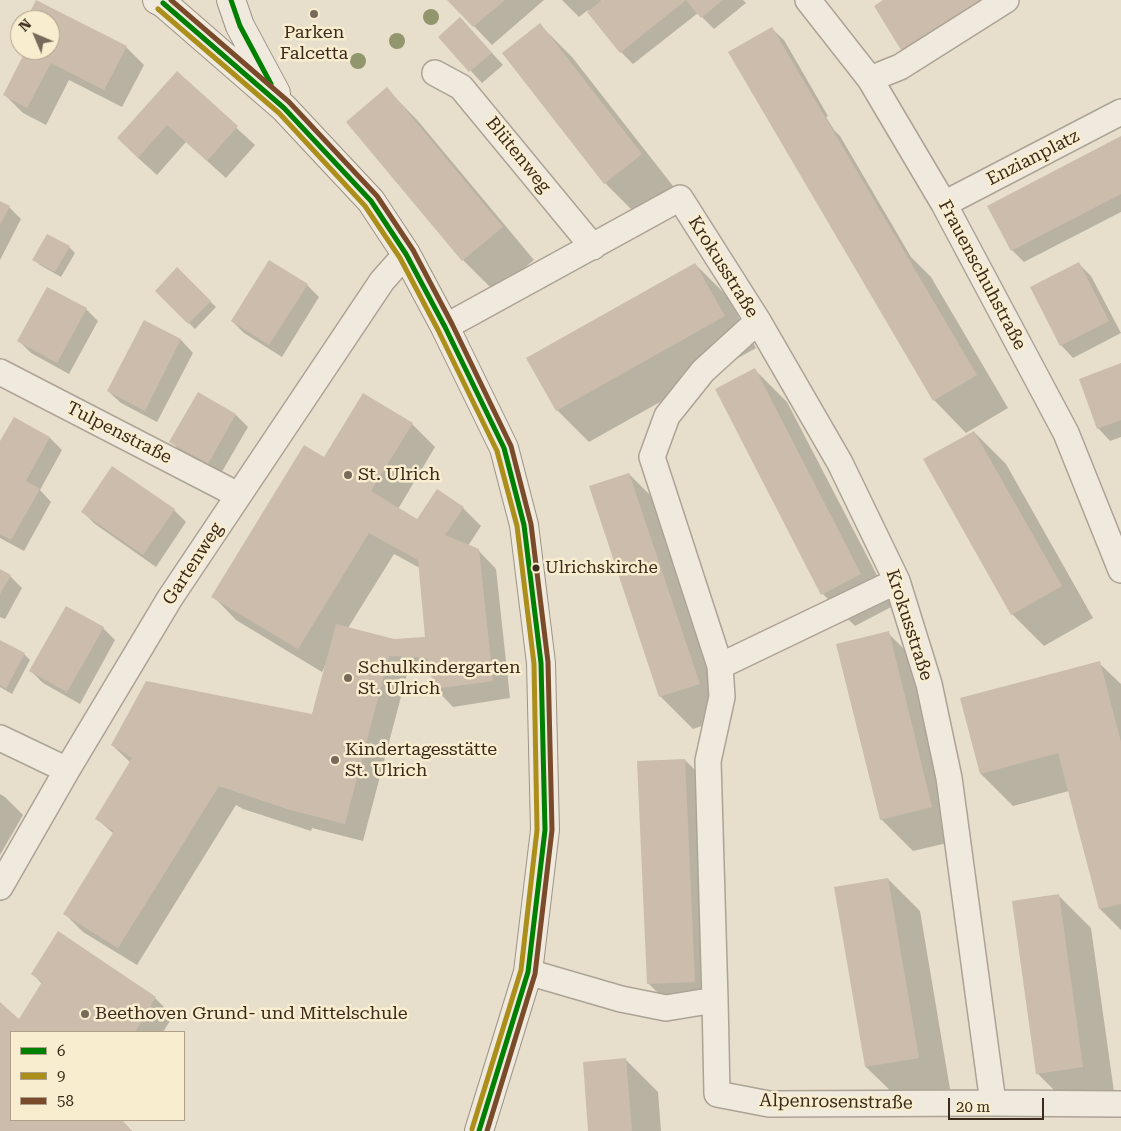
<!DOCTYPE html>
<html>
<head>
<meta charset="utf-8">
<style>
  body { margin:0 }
  #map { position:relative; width:1121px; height:1131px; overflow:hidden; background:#e7dfcc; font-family:"Roboto Serif",serif }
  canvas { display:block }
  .legend { position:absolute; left:10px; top:1031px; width:175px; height:90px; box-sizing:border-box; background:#f9edd0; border:1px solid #ad9f88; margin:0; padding:6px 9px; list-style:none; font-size:15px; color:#3c2b1c }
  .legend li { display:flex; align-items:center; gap:10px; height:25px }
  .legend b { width:25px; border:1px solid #ad9f88 }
  .north { position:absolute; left:10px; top:10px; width:50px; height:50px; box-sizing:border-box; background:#f9edd0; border:1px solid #ad9f88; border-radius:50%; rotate:315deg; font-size:14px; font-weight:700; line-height:20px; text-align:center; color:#3c2b1c }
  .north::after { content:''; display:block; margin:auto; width:18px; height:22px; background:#786a5a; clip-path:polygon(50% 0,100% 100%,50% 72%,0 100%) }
  .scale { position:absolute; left:948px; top:1098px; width:96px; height:22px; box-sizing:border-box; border:2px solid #3c2b1c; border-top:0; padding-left:6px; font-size:15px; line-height:18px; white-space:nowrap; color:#3c2b1c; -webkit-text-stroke:4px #f9edd0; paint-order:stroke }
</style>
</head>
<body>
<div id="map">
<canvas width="1121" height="1131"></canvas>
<ul class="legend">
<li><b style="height:6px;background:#008000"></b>6</li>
<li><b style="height:6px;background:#ac8e1b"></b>9</li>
<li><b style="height:6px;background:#7a4b2a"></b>58</li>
</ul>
<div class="north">N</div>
<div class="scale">20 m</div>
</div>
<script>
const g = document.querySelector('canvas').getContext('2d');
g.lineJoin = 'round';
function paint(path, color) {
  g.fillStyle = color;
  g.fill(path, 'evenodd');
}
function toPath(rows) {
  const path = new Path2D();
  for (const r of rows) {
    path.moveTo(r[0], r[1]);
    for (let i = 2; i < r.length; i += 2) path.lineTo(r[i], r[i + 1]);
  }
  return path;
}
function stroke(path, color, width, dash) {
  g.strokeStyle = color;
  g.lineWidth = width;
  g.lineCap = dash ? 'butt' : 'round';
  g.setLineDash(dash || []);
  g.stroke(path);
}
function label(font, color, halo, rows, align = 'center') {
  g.font = font + ' "Roboto Serif",serif';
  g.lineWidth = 5;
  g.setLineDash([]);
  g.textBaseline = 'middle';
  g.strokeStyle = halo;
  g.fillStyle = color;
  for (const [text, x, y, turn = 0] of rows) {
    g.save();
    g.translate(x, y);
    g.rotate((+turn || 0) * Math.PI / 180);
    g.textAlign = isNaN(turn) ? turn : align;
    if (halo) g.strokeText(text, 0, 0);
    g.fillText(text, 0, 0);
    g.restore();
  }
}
const shadow = toPath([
  [449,0,544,0,492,45],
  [562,0,601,0,602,2,604,0,743,0,746,3,714,29,698,13,633,64,621,52,588,10,579,17],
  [886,0,1013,0,915,61,902,49],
  [37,1,126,47,144,65,122,107,69,80,46,125,23,113,5,95,26,54,22,50,50,50,50,20,27,20],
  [540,25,572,57,673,186,637,215,605,183],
  [771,28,784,40,828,116,826,117,834,130,840,136,911,257,931,277,1008,408,966,433,934,400],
  [472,31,503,65,482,83,440,37],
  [20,33,20,48,15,43],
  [177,73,255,145,226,178,186,142,157,175,136,156],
  [387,89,418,121,534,260,495,292,463,260,348,122],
  [1121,138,1121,212,1024,262,1012,250],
  [0,202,9,207,21,219,0,260],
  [69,247,75,253,61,277,40,265,34,259],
  [695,264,727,296,756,348,589,442,557,410],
  [1079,264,1091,276,1121,333,1073,358,1061,345],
  [177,269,216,307,195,329,156,291],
  [307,285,319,297,282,357,244,333,232,321],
  [86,309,98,321,69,374,31,353,19,341],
  [144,321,181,340,193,353,157,422,121,403,108,391],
  [1121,365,1121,437,1110,441,1098,428],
  [755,370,787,402,893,606,855,626,823,594,717,390],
  [198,394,236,415,248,427,220,475,183,454,171,441],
  [14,418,50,438,62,450,40,490,51,502,24,551,0,538,0,444],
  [412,424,435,447,398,509,417,521,438,490,463,508,481,526,468,546,478,550,496,569,510,698,453,707,435,688,432,675,407,674,363,841,312,828,311,831,243,809,236,805,137,965,83,932,65,914,114,834,97,819,131,763,112,745,312,715,326,664,322,672,236,620,213,596,324,459],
  [394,554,420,568,426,638,394,640,348,628],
  [974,432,1006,464,1093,618,1044,646,1012,614],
  [629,474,661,506,731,716,693,729,661,697,590,487],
  [174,510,186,522,156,567,95,524,83,512],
  [0,571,10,576,22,588,5,619,0,617],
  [103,628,115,640,80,704,43,683,31,671],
  [888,633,920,665,964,839,913,851,881,819],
  [0,641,24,654,30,660,12,694,0,687],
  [1099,663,1121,684,1121,930,1100,909,1069,791,1013,806,981,774,962,699],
  [685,760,717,792,726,1013,680,1015,648,983],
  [0,794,5,797,23,815,0,855],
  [888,879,920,911,950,1089,899,1099,866,1067,835,888],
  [1059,896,1091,928,1115,1099,1069,1105,1037,1073],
  [33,974,155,998,173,1016,163,1032,11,1032,11,1120,121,1120,132,1131,0,1131,0,1004,19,1021,42,984],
  [626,1060,658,1092,661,1131,590,1131]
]);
const building = toPath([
  [36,0,127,46,104,90,51,63,27,108,3,95,26,50,50,50,50,20,26,20],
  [447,0,505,0,473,27],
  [602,0,723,0,701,18,686,0,620,53,587,12],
  [883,0,982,0,901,50,874,6],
  [460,17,492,53,469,72,438,37],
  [540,23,642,154,604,184,502,53],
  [772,27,977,375,933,401,728,52],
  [177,71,238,126,207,161,167,125,138,158,117,138],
  [387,87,503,227,462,261,346,122],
  [1121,136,1121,194,1011,251,987,206],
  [0,201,10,206,0,225],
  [47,234,70,246,55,272,32,260],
  [269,260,308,284,269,345,231,321],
  [1079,262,1109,321,1060,346,1030,287],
  [695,263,725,316,556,411,526,358],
  [177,267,211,301,188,324,155,291],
  [47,287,87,308,57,363,17,341],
  [144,320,181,339,145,411,107,391],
  [1121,363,1121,420,1097,429,1079,379],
  [755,368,861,574,821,595,715,389],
  [198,392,236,414,208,464,169,442],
  [363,393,413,423,371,491,417,519,437,489,464,507,445,535,479,549,493,681,434,689,427,658,389,656,345,824,287,809,219,786,118,948,63,914,114,831,95,819,132,758,111,745,146,681,312,714,336,624,394,639,425,637,418,560,369,533,298,649,211,597,304,445,324,457],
  [14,417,50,437,26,481,40,489,11,540,0,534,0,441],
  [974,431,1062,586,1011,615,923,459],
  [112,466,175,509,143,555,81,512],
  [629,473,700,684,659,697,589,486],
  [0,569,11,575,0,594],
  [66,606,104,627,67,692,29,671],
  [889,631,932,807,880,820,836,644],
  [0,640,25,653,6,689,0,685],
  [1100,661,1121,742,1121,904,1099,909,1058,753,980,774,960,698],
  [685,759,695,982,647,984,637,761],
  [888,878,919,1058,865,1067,834,887],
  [1059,894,1083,1067,1036,1074,1012,901],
  [58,931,156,997,135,1032,11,1032,11,1120,122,1120,132,1131,0,1131,0,1002,19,1019,42,982,31,974],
  [626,1058,632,1131,588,1131,583,1062]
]);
const street = toPath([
  [808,0,870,79,944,204,1066,433,1121,570],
  [435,73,461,87,593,247],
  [870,79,900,67,1006,0],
  [944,204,1121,112],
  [445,327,680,198,758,321,840,463,897,581,929,684,949,778,993,1103],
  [0,372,238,495],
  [720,666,897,581],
  [0,738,67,770],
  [0,887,67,770,170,598,382,281,406,254],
  [528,972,621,999,666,1008,715,1000,717,1094,769,1104,993,1103,1121,1104],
  [715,1000,708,761,722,697,720,666,652,457,667,416,703,371,758,321]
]);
const secondary = toPath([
  [157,0,163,3,284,108,371,201,406,254,445,327,504,448,524,525,541,663,545,830,528,972,479,1131],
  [231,0,240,26,276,93]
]);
const bus1 = toPath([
  [231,0,240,26,271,84],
  [163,3,284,108,371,201,406,254,445,327,504,448,524,525,541,663,545,830,528,972,479,1131]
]);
const bus2 = toPath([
  [158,9,279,113,365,206,400,258,438,330,497,451,517,526,534,664,537,830,521,970,472,1129]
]);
const bus3 = toPath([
  [171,0,289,102,377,196,413,250,452,324,511,446,531,524,548,662,552,830,535,974,487,1131]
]);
const trees = [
  [431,17],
  [397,41],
  [358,61]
];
const markers = [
  [314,14,5,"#786a5a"],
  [348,475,5,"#786a5a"],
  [536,568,4.5,"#3c2b1c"],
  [348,678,5,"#786a5a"],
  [335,760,5,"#786a5a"],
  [85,1014,5,"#786a5a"]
];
const busNames = [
  ["Ulrichskirche",545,568]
];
const poiNames = [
  ["Parken",314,33,"center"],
  ["Falcetta",314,54,"center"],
  ["St. Ulrich",358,475],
  ["Schulkindergarten",358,668],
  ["St. Ulrich",358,689],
  ["Kindertagesstätte",345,750],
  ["St. Ulrich",345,771],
  ["Beethoven Grund- und Mittelschule",95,1014]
];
const streetNames = [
  ["Blütenweg",518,155,51],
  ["Enzianplatz",1033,158,-27],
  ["Krokusstraße",723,267,58],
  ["Frauenschuhstraße",982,275,62],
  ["Tulpenstraße",119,433,27],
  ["Gartenweg",193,564,-57],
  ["Krokusstraße",909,625,72],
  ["Alpenrosenstraße",836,1102,1]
];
paint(shadow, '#0003');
paint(building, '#cbbcac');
stroke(street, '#aca395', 28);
stroke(secondary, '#9c9385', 30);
stroke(street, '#efe9de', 25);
stroke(secondary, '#efe9de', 28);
stroke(bus1, '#008000', 5);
stroke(bus2, '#ac8e1b', 5);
stroke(bus3, '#7a4b2a', 5);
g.fillStyle = '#92966d';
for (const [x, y] of trees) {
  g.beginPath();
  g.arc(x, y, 8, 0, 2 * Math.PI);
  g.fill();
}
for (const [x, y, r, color] of markers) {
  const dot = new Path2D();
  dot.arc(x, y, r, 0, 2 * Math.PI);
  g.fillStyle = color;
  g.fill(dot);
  stroke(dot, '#f9edd0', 2);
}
label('17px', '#3c2b1c', '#f9edd0', busNames, 'left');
label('18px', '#3c2b1c', '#f9edd0', poiNames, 'left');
label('18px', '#3c2b1c', '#f9edd0', streetNames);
</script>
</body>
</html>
